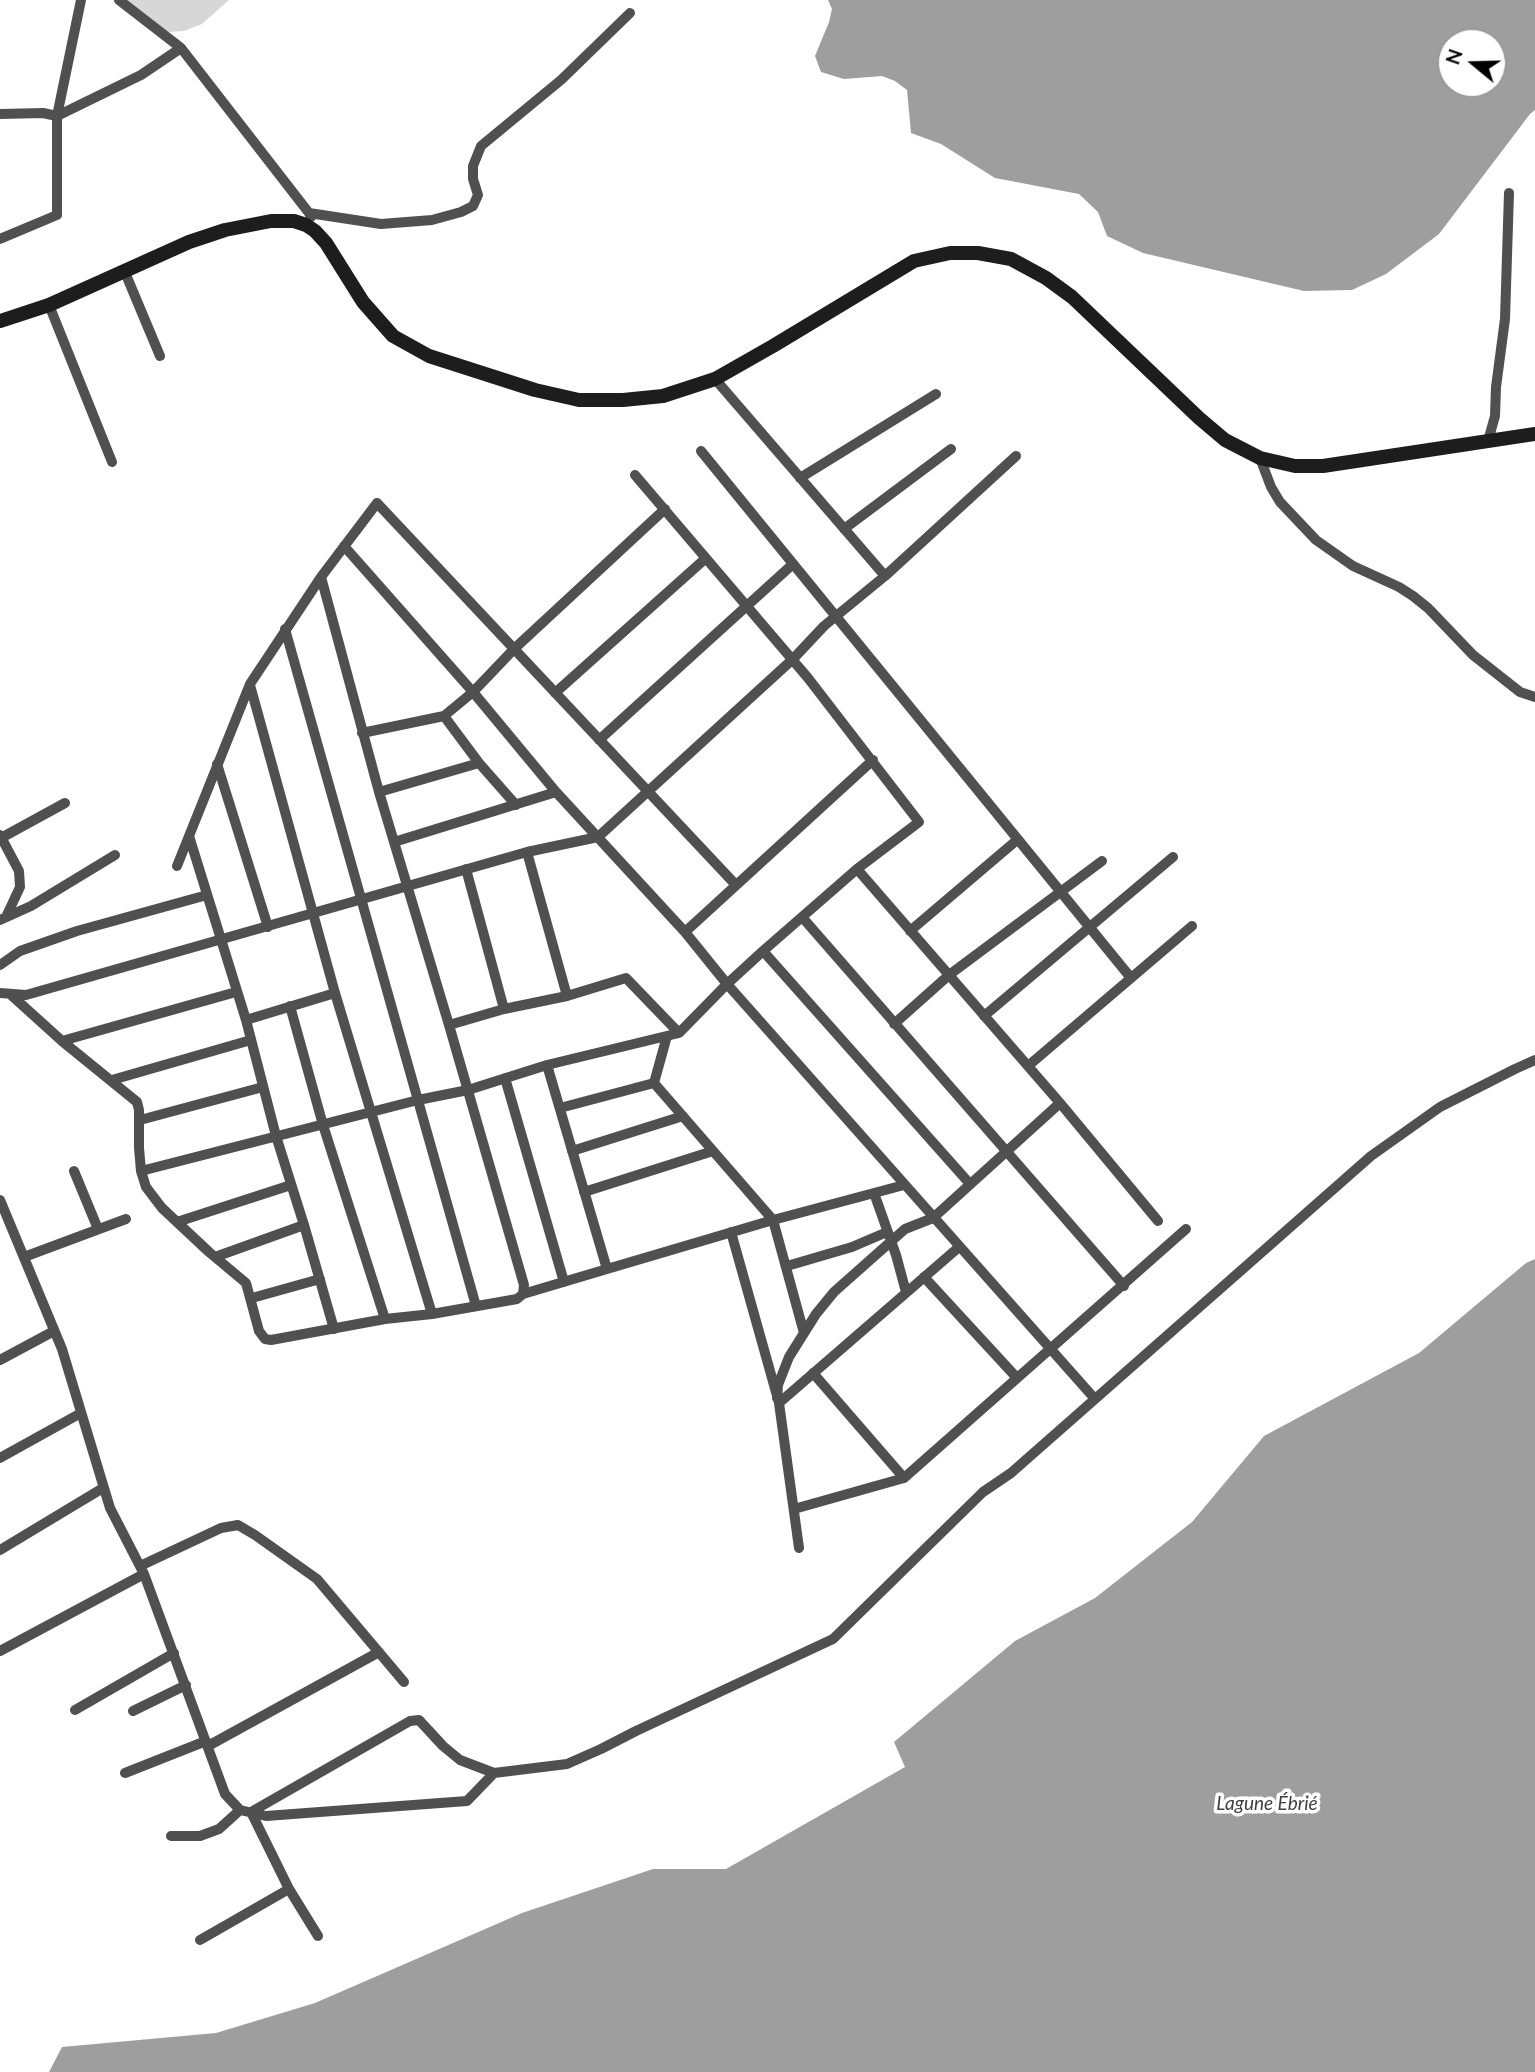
<!DOCTYPE html>
<html>
<head>
<meta charset="utf-8">
<style>
  body { margin:0 }
  #map { position:relative; width:1535px; height:2072px; overflow:hidden; background:#fff; font-family:Lato,sans-serif }
  canvas { display:block }
  .north { position:absolute; left:1437px; top:28px; width:70px; height:70px; box-sizing:border-box; background:#fff; border:2px solid #999; border-radius:50%; rotate:289deg; font-size:19px; font-weight:700; line-height:28px; text-align:center; color:#000 }
  .north::after { content:''; display:block; margin:auto; width:24px; height:32px; background:#000; clip-path:polygon(50% 0,100% 100%,50% 72%,0 100%) }
</style>
</head>
<body>
<div id="map">
<canvas width="1535" height="2072"></canvas>
<div class="north">N</div>
</div>
<script>
const g = document.querySelector('canvas').getContext('2d');
g.lineJoin = 'round';
function paint(path, color) {
  g.fillStyle = color;
  g.fill(path, 'evenodd');
}
function toPath(rows) {
  const path = new Path2D();
  for (const r of rows) {
    path.moveTo(r[0], r[1]);
    for (let i = 2; i < r.length; i += 2) path.lineTo(r[i], r[i + 1]);
  }
  return path;
}
function stroke(path, color, width, dash) {
  g.strokeStyle = color;
  g.lineWidth = width;
  g.lineCap = dash ? 'butt' : 'round';
  g.setLineDash(dash || []);
  g.stroke(path);
}
function label(font, color, halo, rows, align = 'center') {
  g.font = font + ' Lato,sans-serif';
  g.lineWidth = 7;
  g.setLineDash([]);
  g.textBaseline = 'middle';
  g.strokeStyle = halo;
  g.fillStyle = color;
  for (const [text, x, y, turn = 0] of rows) {
    g.save();
    g.translate(x, y);
    g.rotate((+turn || 0) * Math.PI / 180);
    g.textAlign = isNaN(turn) ? turn : align;
    if (halo) g.strokeText(text, 0, 0);
    g.fillText(text, 0, 0);
    g.restore();
  }
}
const green = toPath([
  [124,0,229,0,202,24,184,31,168,32,153,26]
]);
const water = toPath([
  [828,0,1535,0,1535,110,1530,114,1439,234,1386,274,1352,290,1304,291,1143,253,1107,236,1098,212,1079,194,995,178,941,144,911,133,907,90,895,81,882,76,844,79,821,72,815,56,829,22,832,9],
  [1493,42,1493,84,1451,84,1451,42],
  [1535,1259,1535,2072,49,2072,62,2047,216,2033,315,2003,522,1913,653,1869,726,1869,905,1767,894,1742,1015,1641,1095,1598,1192,1522,1264,1436,1419,1353,1526,1263]
]);
const street = toPath([
  [119,0,181,48,309,213,311,217],
  [0,114,43,113,57,116,141,75,181,48],
  [309,213,381,224,432,220,461,212,473,206,478,195,473,179,473,166,481,146,561,80,630,13],
  [0,239,57,215,57,116,81,0],
  [124,270,160,356],
  [49,305,112,462],
  [715,379,885,576],
  [1488,441,1495,416,1496,387,1505,319,1509,193],
  [701,451,1131,978],
  [1260,458,1271,487,1280,502,1316,540,1353,566,1399,587,1413,596,1428,608,1473,655,1520,692,1535,697],
  [800,478,936,394],
  [844,529,951,449],
  [344,546,473,692,556,792,685,932,727,984,1095,1399],
  [321,577,379,792,449,1025,524,1285,523,1294],
  [285,629,476,1306],
  [250,685,335,993,432,1314],
  [555,693,706,558],
  [444,716,479,763,516,805],
  [362,733,444,716,473,692,514,649,665,509],
  [599,740,793,564],
  [217,764,268,927],
  [379,792,479,763],
  [0,835,19,871,20,887,6,917],
  [189,836,246,1020,276,1136,304,1225,334,1329],
  [1,838,65,803],
  [394,842,556,792],
  [527,852,567,996],
  [177,866,250,684,321,577,377,503,735,884],
  [466,869,504,1009],
  [857,869,1060,1103,1158,1221],
  [802,917,1124,1286],
  [0,920,31,906,115,855],
  [910,931,1017,840],
  [685,932,873,760],
  [763,951,970,1184],
  [0,965,20,951,77,931,207,895],
  [0,993,26,995,527,852,598,837,793,659,824,626,885,576,1016,456],
  [10,994,62,1041,137,1102,139,1110,139,1148,141,1171,146,1187,162,1208,209,1252,246,1283,259,1331,265,1339,271,1340,385,1319,432,1314,517,1299,523,1294,607,1269,773,1220,904,1185],
  [290,1006,323,1125,385,1319],
  [984,1016,1173,857],
  [246,1020,335,993],
  [894,1024,949,975,1102,861],
  [449,1025,504,1009,567,996,626,978,679,1033],
  [667,1036,654,1083,773,1220,804,1333],
  [62,1041,236,992],
  [547,1065,607,1269],
  [1028,1066,1192,926],
  [505,1078,564,1282],
  [112,1080,251,1040],
  [560,1108,654,1083],
  [140,1120,263,1087],
  [572,1151,683,1116],
  [74,1171,98,1229],
  [141,1171,418,1100,468,1090,547,1065,679,1033,727,984,763,951,857,869,919,822,808,678,635,475],
  [584,1192,713,1151],
  [874,1193,896,1255,906,1292],
  [0,1200,62,1349,110,1508,144,1574,225,1794,240,1810,266,1816,467,1801,494,1773],
  [177,1222,291,1185],
  [731,1232,779,1403,799,1548],
  [24,1257,126,1219],
  [215,1257,304,1225],
  [787,1266,852,1247,887,1232],
  [924,1277,1017,1378],
  [252,1298,320,1279],
  [0,1360,54,1331],
  [813,1373,904,1478],
  [777,1398,778,1385,789,1357,816,1314,834,1292,905,1229,933,1218,1060,1103],
  [779,1403,959,1247],
  [0,1458,81,1413],
  [794,1509,904,1478,1186,1229],
  [0,1550,103,1488],
  [140,1566,221,1528,238,1525,255,1535,317,1579,404,1682],
  [0,1651,144,1574],
  [75,1710,174,1653],
  [133,1711,186,1685],
  [208,1746,379,1652],
  [125,1773,206,1741],
  [171,1836,200,1836,219,1829,240,1810],
  [318,1936,289,1889,251,1812,410,1721,419,1720,443,1746,460,1760,494,1773,567,1764,601,1749,636,1731,833,1639,983,1492,1011,1473,1371,1156,1440,1107,1515,1069,1535,1060],
  [200,1940,289,1889]
]);
const secondary = toPath([
  [0,321,49,305,189,242,225,230,271,221,294,221,306,225,315,231,326,243,363,302,393,336,429,356,535,390,579,400,623,400,663,396,715,379,773,346,914,261,950,253,978,253,1011,259,1046,278,1072,297,1199,418,1225,440,1260,458,1295,466,1323,466,1535,434]
]);
const waterNames = [
  ["Lagune Ébrié",1267,1804]
];
paint(green, '#d7d7d7');
paint(water, '#9e9e9e');
stroke(street, '#505050', 10);
stroke(secondary, '#1d1d1d', 14);
label('italic 19px', '#3f3f3f', '#fff', waterNames);
</script>
</body>
</html>
